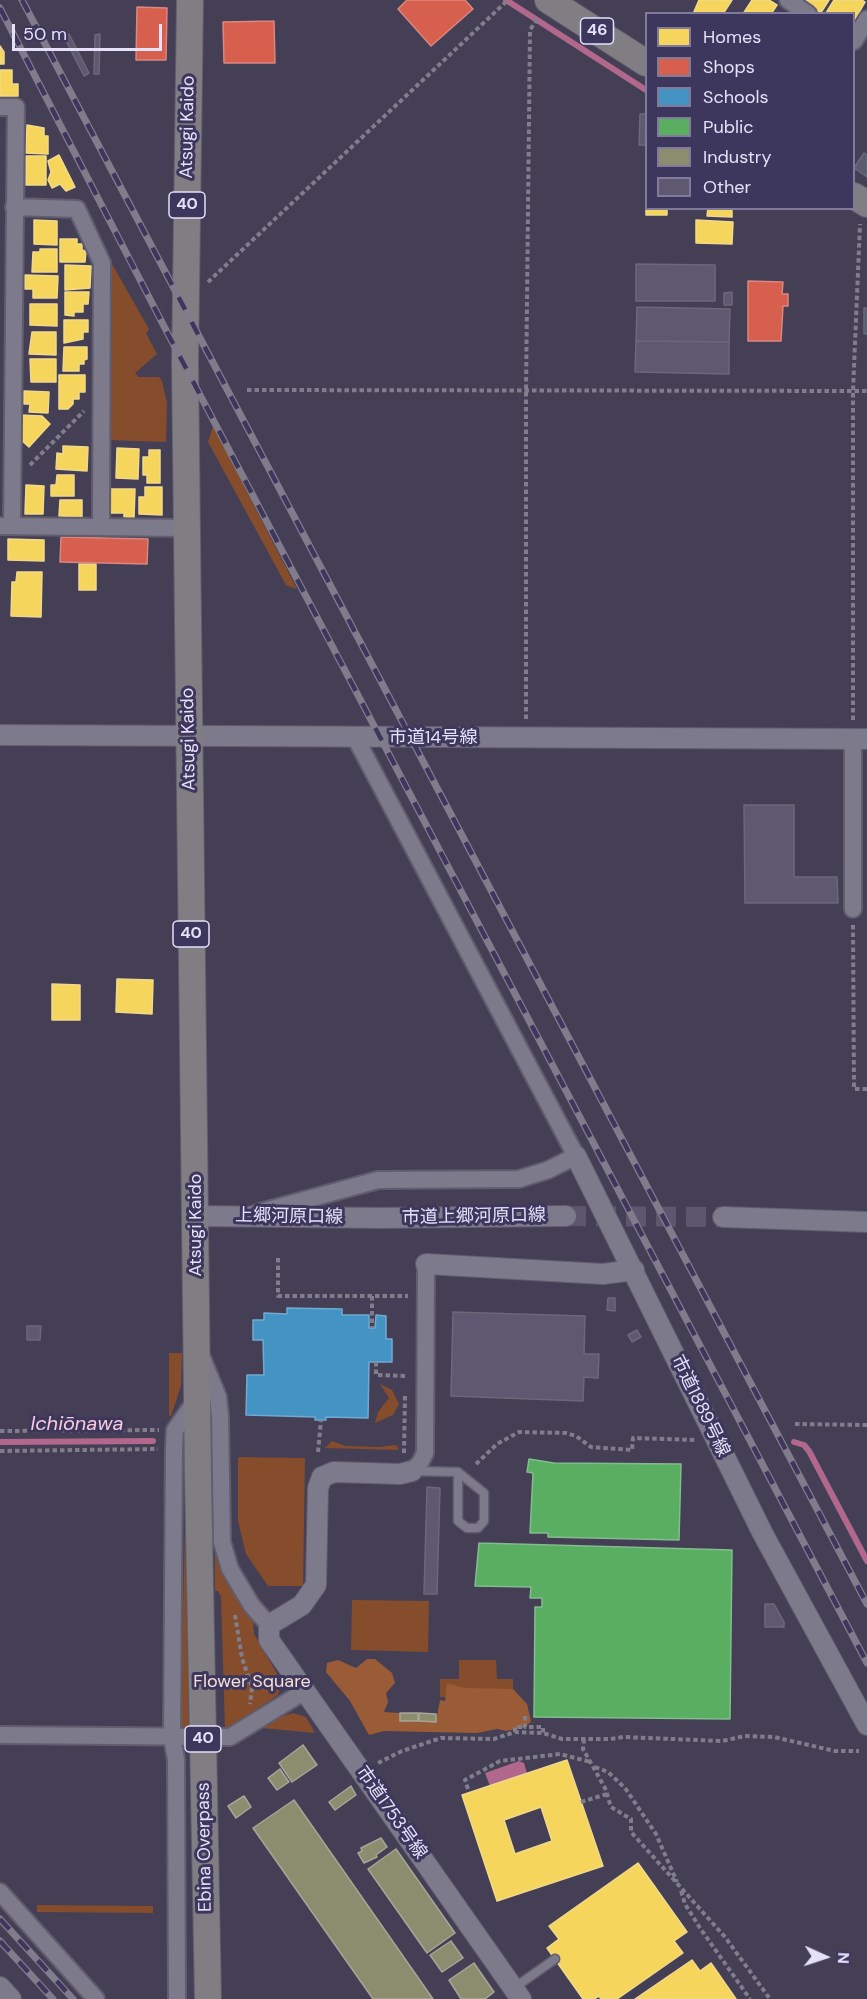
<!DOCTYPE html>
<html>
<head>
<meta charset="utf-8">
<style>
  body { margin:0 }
  #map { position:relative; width:867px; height:1999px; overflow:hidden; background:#443f55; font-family:"DM Sans",sans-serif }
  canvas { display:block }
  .legend { position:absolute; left:645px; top:12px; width:210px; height:198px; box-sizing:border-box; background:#3e375d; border:2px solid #807b9b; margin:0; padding:8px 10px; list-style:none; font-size:18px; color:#e4e1f9 }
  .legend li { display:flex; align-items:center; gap:12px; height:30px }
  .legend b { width:30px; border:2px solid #807b9b }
  .north { position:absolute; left:795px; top:1927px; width:60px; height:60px; -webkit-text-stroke:4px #3e375d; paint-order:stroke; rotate:93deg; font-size:16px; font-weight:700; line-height:24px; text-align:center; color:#e4e1f9 }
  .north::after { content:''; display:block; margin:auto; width:21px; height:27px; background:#e4e1f9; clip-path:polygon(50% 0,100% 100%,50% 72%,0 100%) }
  .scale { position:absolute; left:12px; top:24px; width:150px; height:27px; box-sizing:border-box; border:3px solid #e4e1f9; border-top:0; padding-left:8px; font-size:18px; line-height:21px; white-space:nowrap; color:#e4e1f9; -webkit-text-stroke:4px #3e375d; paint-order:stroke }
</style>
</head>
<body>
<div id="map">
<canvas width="867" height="1999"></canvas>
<ul class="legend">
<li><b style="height:16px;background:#f6d55c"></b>Homes</li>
<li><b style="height:16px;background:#d6604d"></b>Shops</li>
<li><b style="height:16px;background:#4393c3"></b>Schools</li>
<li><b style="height:16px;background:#5aae61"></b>Public</li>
<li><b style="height:16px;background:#8c8c6e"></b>Industry</li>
<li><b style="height:16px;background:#5e5970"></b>Other</li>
</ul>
<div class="north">N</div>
<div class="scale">50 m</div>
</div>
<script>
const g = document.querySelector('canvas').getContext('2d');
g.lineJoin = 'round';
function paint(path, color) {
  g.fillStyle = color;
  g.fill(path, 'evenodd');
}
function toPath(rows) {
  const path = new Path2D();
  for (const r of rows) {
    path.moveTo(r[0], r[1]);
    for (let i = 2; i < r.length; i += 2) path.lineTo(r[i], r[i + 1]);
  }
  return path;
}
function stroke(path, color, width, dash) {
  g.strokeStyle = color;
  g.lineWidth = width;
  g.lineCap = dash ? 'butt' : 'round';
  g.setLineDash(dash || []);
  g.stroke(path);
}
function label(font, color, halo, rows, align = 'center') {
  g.font = font + ' "DM Sans","Noto Sans JP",sans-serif';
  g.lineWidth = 6;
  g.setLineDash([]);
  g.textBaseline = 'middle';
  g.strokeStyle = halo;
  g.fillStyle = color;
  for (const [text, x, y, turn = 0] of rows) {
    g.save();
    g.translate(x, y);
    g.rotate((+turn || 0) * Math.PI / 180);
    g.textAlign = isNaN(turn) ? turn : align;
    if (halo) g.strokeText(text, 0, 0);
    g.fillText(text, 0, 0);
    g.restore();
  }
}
const green = toPath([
  [112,264,149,329,146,333,157,354,135,373,138,377,159,377,162,381,167,403,166,442,110,440],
  [213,426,297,589,286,585,208,442],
  [169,1353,182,1353,181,1386,171,1416,169,1416],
  [380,1384,392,1390,399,1404,393,1415,375,1423,378,1412,389,1398],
  [332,1441,345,1446,379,1447,396,1445,398,1448,398,1450,325,1448],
  [238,1457,305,1458,303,1586,268,1586,246,1554,238,1521],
  [185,1527,189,1735,180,1728],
  [215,1551,253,1621,254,1634,280,1679,281,1685,278,1695,225,1730,221,1597,218,1591,215,1591],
  [352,1600,429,1601,428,1652,351,1650],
  [459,1660,496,1660,497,1679,513,1679,513,1698,440,1697,440,1679,459,1679],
  [293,1713,306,1717,315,1733,262,1728,280,1717],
  [37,1905,153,1906,153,1913,37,1912]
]);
const forest = toPath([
  [367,1659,375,1659,392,1673,395,1683,386,1693,388,1702,384,1712,400,1713,401,1721,436,1721,440,1700,445,1701,447,1683,465,1688,513,1689,527,1704,531,1722,522,1728,506,1731,497,1729,477,1733,384,1731,369,1735,350,1701,326,1672,327,1663,338,1660,356,1668]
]);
const water = toPath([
  [519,1761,524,1763,527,1773,490,1786,485,1773]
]);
const homes = toPath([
  [699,0,732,0,723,14,693,14,699,0],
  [752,0,769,0,777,5,771,14,743,14,752,0],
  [805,0,829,0,822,11,819,12,805,0],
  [834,0,862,0,865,2,854,21,854,14,826,13,834,0],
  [0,46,4,52,4,64,0,64,0,46],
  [0,70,12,70,12,84,18,84,18,96,0,96,0,70],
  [27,125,44,128,44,136,48,136,48,154,26,153,27,125],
  [59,155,75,187,66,191,60,184,52,188,48,180,51,172,48,161,59,155],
  [26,156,46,156,46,185,26,185,26,156],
  [646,197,646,208,667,208,667,215,646,215,646,197],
  [708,208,732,208,732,217,707,216,708,208],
  [34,220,57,221,57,245,34,244,34,220],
  [696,220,733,222,732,244,696,243,696,220],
  [60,239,77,239,77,244,82,244,82,250,86,251,85,262,60,262,60,239],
  [40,249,57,249,57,272,32,272,33,252,40,252,40,249],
  [65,265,91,266,90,288,65,290,65,265],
  [25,275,58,276,57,298,33,298,33,289,25,289,25,275],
  [65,292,89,292,88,304,83,304,83,312,74,312,74,316,65,315,65,292],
  [30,304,57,304,57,326,30,325,30,304],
  [64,320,88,320,88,332,83,332,83,339,64,343,64,320],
  [32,332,56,332,56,355,29,354,32,332],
  [64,347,87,347,87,359,84,360,84,364,79,364,79,371,63,371,64,347],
  [30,359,56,359,56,382,31,382,30,359],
  [59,375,85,375,85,392,79,392,79,399,73,399,73,404,68,409,59,409,59,375],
  [24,391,49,392,48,413,29,412,30,404,24,404,24,391],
  [20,415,42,416,50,424,29,447,19,438,20,415],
  [63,446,88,447,87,471,56,469,57,453,63,454,63,446],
  [117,448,139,449,138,479,116,478,117,448],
  [149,450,160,450,160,483,147,483,147,475,143,475,143,457,149,457,149,450],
  [57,475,74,475,74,496,51,496,51,485,56,485,57,475],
  [26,485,44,486,43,514,25,514,26,485],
  [145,487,162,487,162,515,139,514,139,497,145,497,145,487],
  [110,489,135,489,134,518,124,517,124,513,109,513,110,489],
  [60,500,82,500,82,517,59,516,60,500],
  [8,539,44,540,44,561,8,560,8,539],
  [79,564,96,564,96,590,79,590,79,564],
  [17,572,42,572,41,617,11,616,12,582,16,582,17,572],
  [117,979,153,980,152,1014,116,1012,117,979],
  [52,984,80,985,80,1020,52,1020,52,984],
  [567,1760,603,1866,497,1901,462,1795,567,1760],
  [541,1807,552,1841,515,1854,504,1820,541,1807],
  [638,1863,687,1932,674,1941,683,1953,617,1999,601,1999,599,1996,594,1999,583,1999,547,1948,559,1939,549,1926,638,1863],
  [692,1960,700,1971,711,1963,736,1999,635,1999,692,1960]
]);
const shops = toPath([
  [407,0,465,0,473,9,431,46,398,9,407,0],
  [137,7,167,8,166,60,136,60,137,7],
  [274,21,275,63,224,63,223,22,274,21],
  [748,281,783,282,782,294,788,294,788,306,783,306,781,341,748,341,748,281],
  [61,537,148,539,147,564,60,562,61,537]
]);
const schools = toPath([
  [287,1308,342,1309,342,1315,369,1315,369,1328,375,1328,376,1315,386,1316,386,1339,392,1339,392,1362,369,1362,368,1418,326,1417,326,1420,315,1420,315,1417,246,1415,247,1375,264,1375,263,1340,253,1340,253,1320,264,1320,264,1313,287,1314,287,1308]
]);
const public = toPath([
  [529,1459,554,1463,681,1464,679,1540,548,1537,548,1533,530,1533,533,1473,527,1472,529,1459],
  [479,1543,732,1550,730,1719,534,1717,535,1607,542,1607,542,1598,530,1598,531,1587,475,1586,479,1543]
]);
const industry = toPath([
  [400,1713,418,1713,418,1721,400,1721,400,1713],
  [419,1713,436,1714,436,1722,419,1721,419,1713],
  [303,1745,317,1765,292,1782,279,1763,303,1745],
  [280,1769,289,1782,277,1790,268,1778,280,1769],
  [351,1786,356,1795,335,1810,329,1802,351,1786],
  [244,1796,251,1807,236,1818,228,1806,244,1796],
  [294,1800,433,1999,373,1999,253,1828,294,1800],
  [381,1838,387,1847,376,1855,377,1857,364,1863,358,1853,362,1851,361,1848,381,1838],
  [396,1849,455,1933,427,1953,368,1869,396,1849],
  [451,1941,463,1958,442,1972,430,1955,451,1941],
  [474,1963,494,1992,485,1999,461,1999,449,1980,474,1963]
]);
const stream = toPath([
  [506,0,646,90],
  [0,1442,153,1441],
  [794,1442,804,1445,809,1451,867,1561]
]);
const building = toPath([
  [69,34,89,73,84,76,64,37,69,34],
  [100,34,99,74,94,74,95,35,100,34],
  [640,114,646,114,646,145,639,145,640,114],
  [864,153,867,155,867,177,854,168,864,153],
  [636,264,715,265,715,301,636,301,636,264],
  [732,292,732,305,724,305,724,293,732,292],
  [637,307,730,309,729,342,636,341,637,307],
  [864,308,867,308,867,334,864,334,864,308],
  [636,341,729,342,729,374,635,372,636,341],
  [744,805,794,805,794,877,837,877,838,903,745,903,744,805],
  [608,1298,615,1298,615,1311,607,1310,608,1298],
  [453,1312,585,1316,584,1354,599,1354,598,1378,584,1377,583,1401,451,1396,453,1312],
  [27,1326,41,1326,40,1340,27,1340,27,1326],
  [637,1330,641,1337,632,1342,628,1335,637,1330],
  [427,1487,440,1488,437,1594,424,1594,427,1487],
  [765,1604,774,1604,784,1622,784,1627,765,1627,765,1604]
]);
const tertiaryTunnel = toPath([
  [566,1216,723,1217]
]);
const path = toPath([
  [208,282,508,0],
  [247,390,867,391],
  [30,465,84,411],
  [526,719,526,392,530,30,538,18],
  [853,720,853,391,860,224],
  [853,925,854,1089,867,1089],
  [278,1258,278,1296,408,1296],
  [372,1296,372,1328],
  [376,1362,376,1375,405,1376],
  [795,1424,867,1425],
  [0,1431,159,1430],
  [0,1451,158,1449],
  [318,1452,321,1420],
  [404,1453,405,1395],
  [476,1464,497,1444,519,1432,566,1433,576,1436,591,1447,632,1450,633,1438,695,1440],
  [235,1615,242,1658,252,1688,250,1704],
  [525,1716,525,1727,543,1727,543,1733],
  [515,1732,515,1727,525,1727],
  [584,1739,583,1749,605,1788,611,1807,631,1819,631,1832,725,1937,770,1999],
  [378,1763,402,1751,441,1738,494,1739,515,1732,543,1733,562,1739,610,1739,623,1737,722,1741,745,1736,774,1737,835,1751,859,1751],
  [595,1767,608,1772,625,1788,656,1834,677,1882],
  [468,1789,465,1780,500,1761,560,1754,591,1762],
  [581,1802,607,1794],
  [681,1891,685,1904,700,1928,750,1999]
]);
const service = toPath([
  [412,1471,458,1472,484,1493,484,1521,478,1528,467,1528,458,1521,458,1472],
  [514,1988,555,1959]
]);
const minor = toPath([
  [788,0,808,14],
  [854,41,867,19],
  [0,107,16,107,12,526],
  [14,207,77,209,102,263,101,527],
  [0,526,186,528],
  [853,909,853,739],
  [257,1213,378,1180,519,1179,548,1170,576,1156,355,737],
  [202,1358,218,1397,220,1416,222,1542,230,1569,252,1606,269,1625],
  [412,1471,420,1463,425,1453,426,1264],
  [0,1735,230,1737,305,1691],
  [0,1892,96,1999],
  [177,1999,176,1759,172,1738,174,1448,175,1430,196,1400]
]);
const tertiary = toPath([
  [0,735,867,739],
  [576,1156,763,1534,867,1725],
  [196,1216,382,1218,566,1216],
  [723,1217,867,1222],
  [426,1264,603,1274,634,1270],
  [412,1471,400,1474,334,1472,322,1477,318,1488,316,1585,302,1605,269,1625,269,1640,521,1999],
  [0,1987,11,1999]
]);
const primary = toPath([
  [190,0,185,363,198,1478],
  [548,0,646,63],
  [854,196,867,204]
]);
const rail = toPath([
  [22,0,867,1604],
  [0,8,168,334,867,1663],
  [0,1919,73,1999],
  [0,1941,53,1999]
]);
const primaryBridge = toPath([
  [198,1478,208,1999]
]);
const shields = [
  [597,31,33],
  [187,205,36],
  [191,934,36],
  [203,1739,36]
];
const shieldNames = [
  ["46",597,31],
  ["40",187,205],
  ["40",191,934],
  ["40",203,1739]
];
const streetNames = [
  ["Atsugi Kaido",188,127,-89],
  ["市道14号線",433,738],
  ["Atsugi Kaido",189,739,-91],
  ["上郷河原口線",289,1217,1],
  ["市道上郷河原口線",474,1217,-1],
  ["Atsugi Kaido",196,1225,-90],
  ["市道1889号線",700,1406,64],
  ["市道1753号線",391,1813,55],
  ["Ebina Overpass",205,1847,-91]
];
const parkNames = [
  ["Flower Square",252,1682]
];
const waterNames = [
  ["Ichiōnawa",77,1425]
];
paint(green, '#854d2b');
paint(forest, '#9a5c36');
paint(water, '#b1688c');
paint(homes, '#f6d55c');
stroke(homes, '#f1d98b', 1.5);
paint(shops, '#d6604d');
stroke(shops, '#da8781', 1.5);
paint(schools, '#4393c3');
stroke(schools, '#73aad3', 1.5);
paint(public, '#5aae61');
stroke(public, '#83bd8f', 1.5);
paint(industry, '#8c8c6e');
stroke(industry, '#a6a698', 1.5);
stroke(stream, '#b1688c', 6);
paint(building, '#5e5970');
stroke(building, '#6c687a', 1.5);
stroke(tertiaryTunnel, '#5c576e', 20, [20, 10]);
stroke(service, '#605d6f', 11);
stroke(minor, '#605d6f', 20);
stroke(tertiary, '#605d6f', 22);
stroke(primary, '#605d6f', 28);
stroke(path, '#807e8c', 4, [4.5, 3]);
stroke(service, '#7d7a8b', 8);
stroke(minor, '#7d7a8b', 16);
stroke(tertiary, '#7d7a8b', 20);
stroke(primary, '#807e82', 26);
stroke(rail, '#807c8c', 7);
stroke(rail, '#3e375d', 4.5, [14]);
stroke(primaryBridge, '#605d6f', 28, []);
stroke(primaryBridge, '#807e82', 26);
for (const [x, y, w] of shields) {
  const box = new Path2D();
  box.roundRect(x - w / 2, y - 13, w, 26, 4.5);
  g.fillStyle = '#3e375d';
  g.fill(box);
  stroke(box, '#e4e1f9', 1.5);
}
label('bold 16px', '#e4e1f9', null, shieldNames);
label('18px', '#e4e1f9', '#3e375d', streetNames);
label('18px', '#f5e0d4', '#3e375d', parkNames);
label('italic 20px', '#f8cbde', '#3e375d', waterNames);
</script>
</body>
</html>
